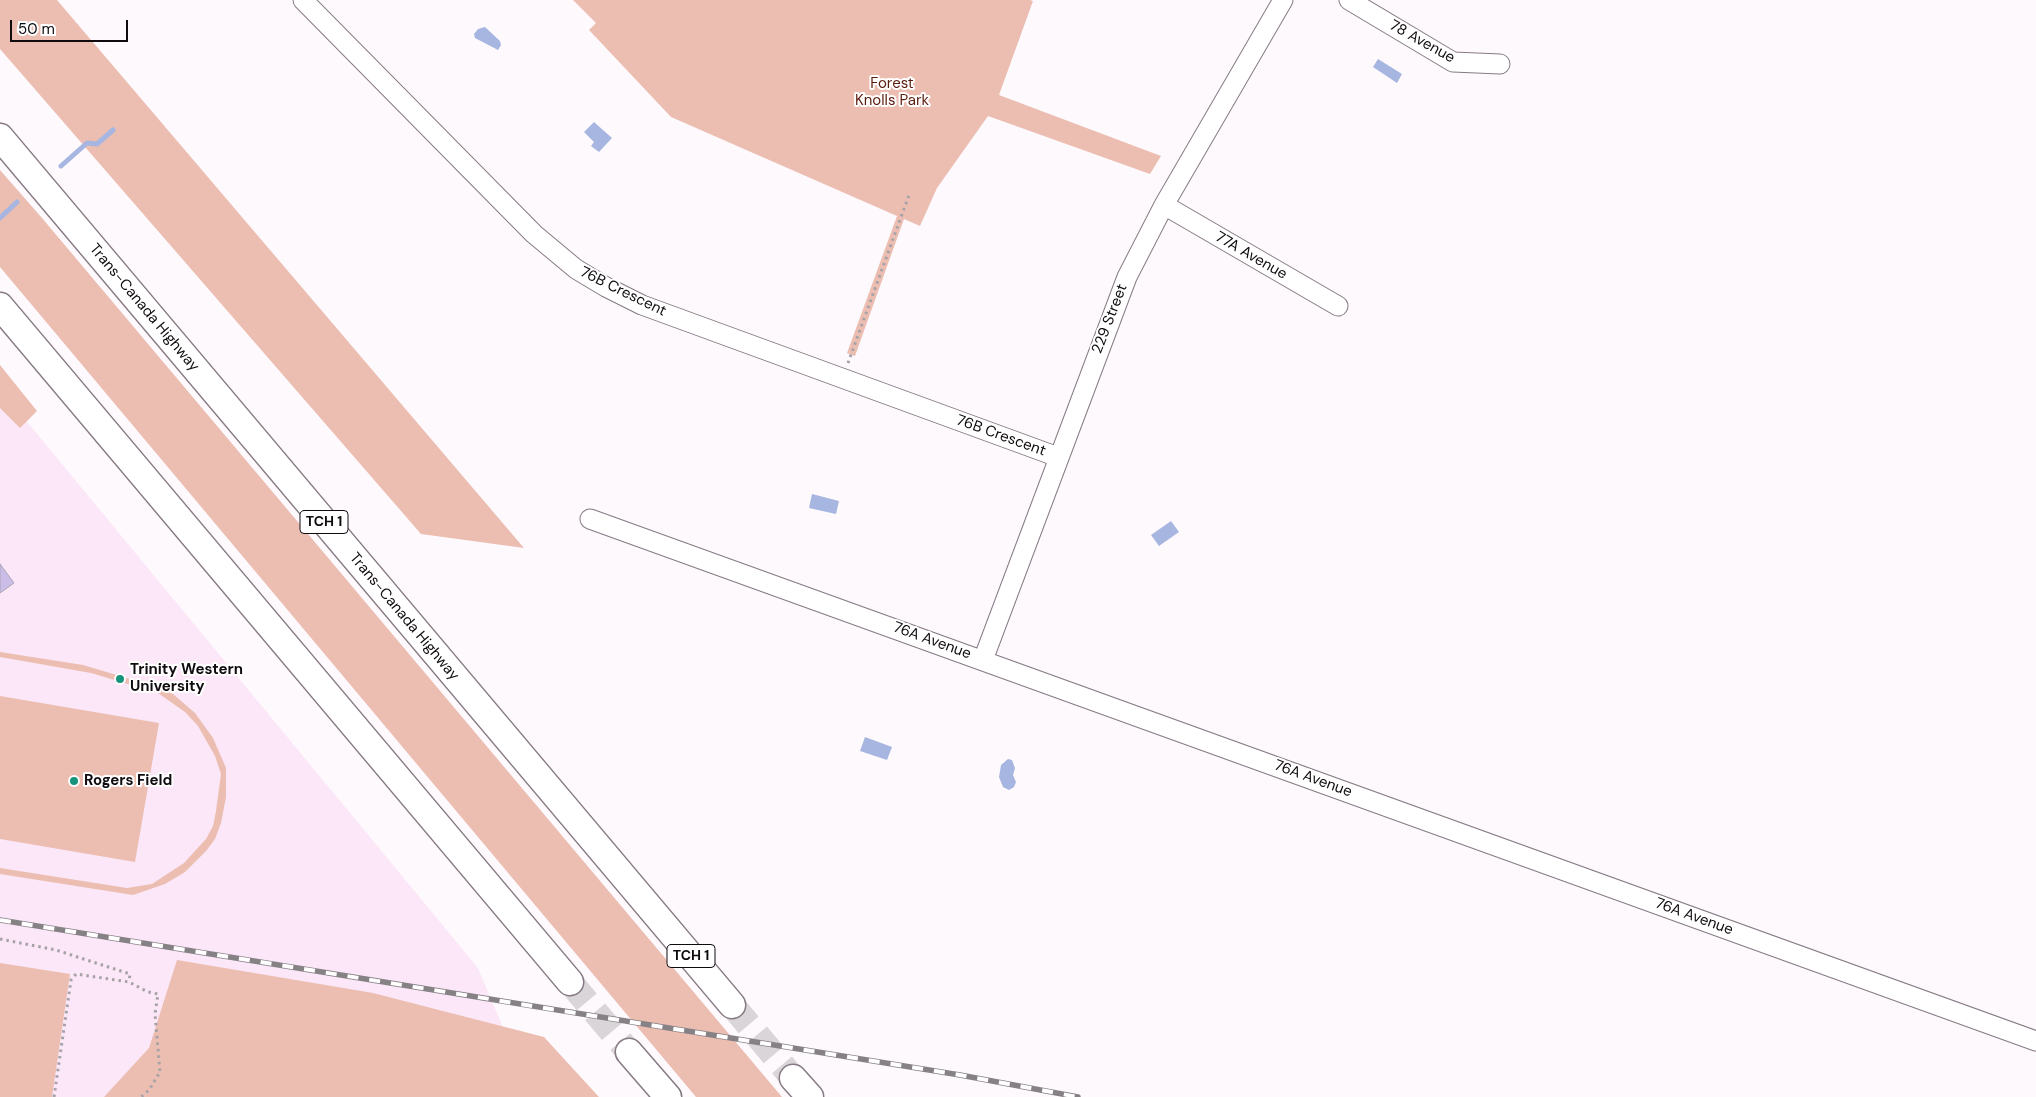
<!DOCTYPE html>
<html>
<head>
<meta charset="utf-8">
<style>
  body { margin:0 }
  #map { position:relative; width:2036px; height:1097px; overflow:hidden; background:#fef9fd; font-family:"DM Sans",sans-serif }
  canvas { display:block }
  .scale { position:absolute; left:10px; top:20px; width:118px; height:22px; box-sizing:border-box; border:2px solid #0f0b0f; border-top:0; padding-left:6px; font-size:15px; line-height:18px; white-space:nowrap; color:#0f0b0f; -webkit-text-stroke:4px #fff; paint-order:stroke }
</style>
</head>
<body>
<div id="map">
<canvas width="2036" height="1097"></canvas>
<div class="scale">50 m</div>
</div>
<script>
const g = document.querySelector('canvas').getContext('2d');
g.lineJoin = 'round';
function paint(path, color) {
  g.fillStyle = color;
  g.fill(path, 'evenodd');
}
function toPath(rows) {
  const path = new Path2D();
  for (const r of rows) {
    path.moveTo(r[0], r[1]);
    for (let i = 2; i < r.length; i += 2) path.lineTo(r[i], r[i + 1]);
  }
  return path;
}
function stroke(path, color, width, dash) {
  g.strokeStyle = color;
  g.lineWidth = width;
  g.lineCap = dash ? 'butt' : 'round';
  g.setLineDash(dash || []);
  g.stroke(path);
}
function label(font, color, halo, rows, align = 'center') {
  g.font = font + ' "DM Sans",sans-serif';
  g.lineWidth = 4;
  g.setLineDash([]);
  g.textBaseline = 'middle';
  g.strokeStyle = halo;
  g.fillStyle = color;
  for (const [text, x, y, turn = 0] of rows) {
    g.save();
    g.translate(x, y);
    g.rotate((+turn || 0) * Math.PI / 180);
    g.textAlign = isNaN(turn) ? turn : align;
    if (halo) g.strokeText(text, 0, 0);
    g.fillText(text, 0, 0);
    g.restore();
  }
}
const built = toPath([
  [0,389,478,968,532,1097,0,1097]
]);
const green = toPath([
  [0,0,57,0,524,548,421,534,0,49],
  [573,0,1030,0,1033,1,999,95,1161,156,1150,174,988,116,937,188,920,226,904,219,855,356,847,353,897,216,671,117,589,30,596,23],
  [0,170,42,218,782,1097,696,1097,0,267],
  [0,365,37,411,20,428,0,408],
  [0,652,83,665,147,684,173,694,195,713,213,738,226,768,226,797,221,823,215,839,206,851,185,872,165,884,133,895,0,874,0,868,127,888,152,884,184,863,206,839,213,826,216,811,221,774,215,756,198,726,185,712,158,693,91,673,0,657],
  [0,696,159,723,135,862,0,839],
  [177,960,373,993,544,1037,599,1097,104,1097,149,1048],
  [0,963,70,974,52,1097,0,1097]
]);
const water = toPath([
  [485,27,500,41,501,45,498,50,475,38,474,34,478,29],
  [1378,59,1402,74,1397,83,1373,67],
  [594,122,612,138,599,152,591,146,594,142,584,132],
  [812,494,839,501,836,514,809,508],
  [1171,521,1179,532,1159,546,1151,535],
  [865,737,892,747,887,760,860,751],
  [1008,759,1012,760,1015,768,1013,775,1016,782,1014,787,1009,790,1003,787,999,777,1001,765]
]);
const stream = toPath([
  [61,166,87,143,97,144,113,130],
  [0,218,17,202]
]);
const building = toPath([
  [0,564,14,583,0,593,0,564]
]);
const highwayTunnel = toPath([
  [570,982,629,1052],
  [732,1005,793,1078]
]);
const path = toPath([
  [848,363,909,195],
  [0,939,56,950,130,974,129,982],
  [54,1097,71,980,76,974,129,982,148,992,158,994,155,1014,160,1072,149,1090,141,1097]
]);
const minor = toPath([
  [303,0,534,234,576,269,606,287,642,305,1058,457],
  [1349,0,1453,62,1500,64],
  [1164,205,1338,306],
  [590,519,2036,1041],
  [983,660,1127,277,1164,205,1283,0]
]);
const highway = toPath([
  [0,137,732,1005],
  [0,306,570,982],
  [629,1052,668,1097],
  [793,1078,810,1097]
]);
const rail = toPath([
  [0,920,960,1075,1078,1097]
]);
const markers = [
  [120,679,5,"#16937b"],
  [74,781,5,"#16937b"]
];
const shields = [
  [324,522,48],
  [691,956,48]
];
const shieldNames = [
  ["TCH 1",324,522],
  ["TCH 1",691,956]
];
const streetNames = [
  ["78 Avenue",1422,42,29],
  ["77A Avenue",1251,256,30],
  ["76B Crescent",623,292,26],
  ["Trans-Canada Highway",144,308,50],
  ["229 Street",1110,319,-69],
  ["76B Crescent",1001,436,20],
  ["Trans-Canada Highway",404,617,50],
  ["76A Avenue",932,641,20],
  ["76A Avenue",1313,779,20],
  ["76A Avenue",1694,917,20]
];
const parkNames = [
  ["Forest",892,84],
  ["Knolls Park",892,101]
];
const poiNames = [
  ["Trinity Western",130,670],
  ["University",130,687],
  ["Rogers Field",84,781]
];
paint(built, '#fbe7f7');
paint(green, '#ecbeb2');
paint(water, '#a6b6e0');
stroke(stream, '#a6b6e0', 5);
paint(building, '#cbbce8');
stroke(building, '#aaa6b4', 1);
stroke(highwayTunnel, '#dad5d9', 26, [26, 13]);
stroke(minor, '#867a84', 21);
stroke(highway, '#867a84', 29);
stroke(path, '#a7a2a6', 3, [2.5, 4]);
stroke(minor, '#fff', 19);
stroke(highway, '#fff', 26);
stroke(rail, '#868185', 5.5);
stroke(rail, '#fff', 4, [11]);
for (const [x, y, r, color] of markers) {
  const dot = new Path2D();
  dot.arc(x, y, r, 0, 2 * Math.PI);
  g.fillStyle = color;
  g.fill(dot);
  stroke(dot, '#fff', 2);
}
for (const [x, y, w] of shields) {
  const box = new Path2D();
  box.roundRect(x - w / 2, y - 11.5, w, 23, 4);
  g.fillStyle = '#fff';
  g.fill(box);
  stroke(box, '#0f0b0f', 1);
}
label('bold 14px', '#0f0b0f', null, shieldNames);
label('15px', '#0f0b0f', '#fff', streetNames);
label('15px', '#5a1d0f', '#fff', parkNames);
label('bold 15px', '#0f0b0f', '#fff', poiNames, 'left');
</script>
</body>
</html>
